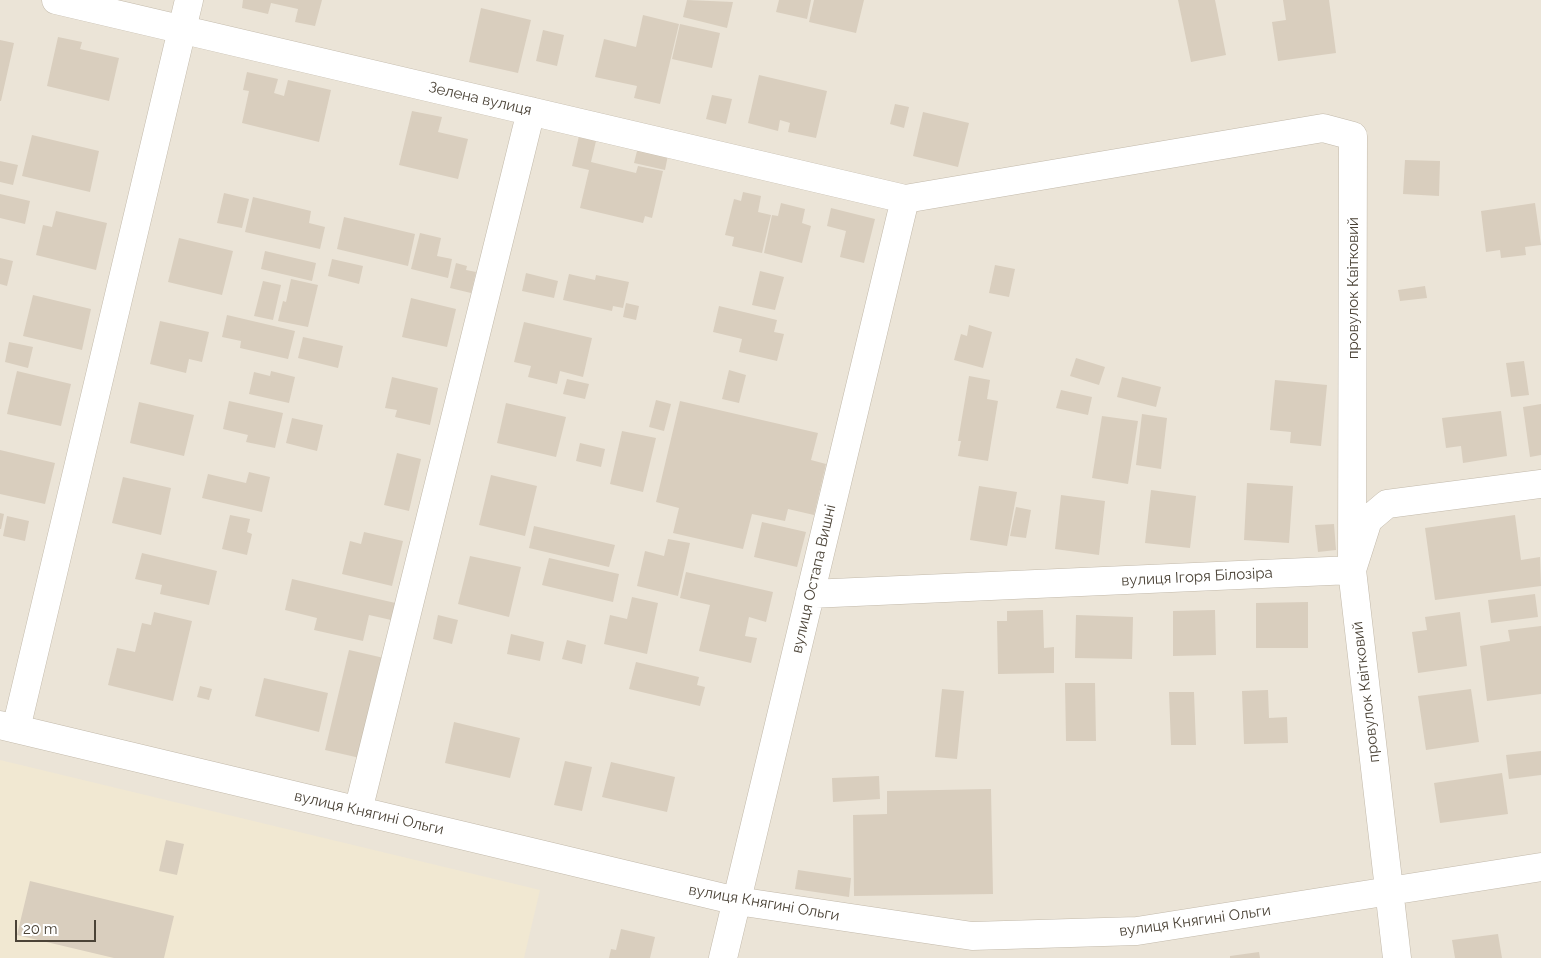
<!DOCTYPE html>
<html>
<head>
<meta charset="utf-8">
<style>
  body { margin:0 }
  #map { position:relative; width:1541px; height:958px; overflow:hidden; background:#f6f2ea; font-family:Raleway,sans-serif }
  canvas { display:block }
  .scale { position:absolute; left:15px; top:920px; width:81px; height:22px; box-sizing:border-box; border:2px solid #4b4337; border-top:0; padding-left:6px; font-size:15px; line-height:18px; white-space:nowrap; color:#4b4337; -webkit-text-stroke:4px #fff; paint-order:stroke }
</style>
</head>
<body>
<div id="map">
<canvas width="1541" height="958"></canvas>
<div class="scale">20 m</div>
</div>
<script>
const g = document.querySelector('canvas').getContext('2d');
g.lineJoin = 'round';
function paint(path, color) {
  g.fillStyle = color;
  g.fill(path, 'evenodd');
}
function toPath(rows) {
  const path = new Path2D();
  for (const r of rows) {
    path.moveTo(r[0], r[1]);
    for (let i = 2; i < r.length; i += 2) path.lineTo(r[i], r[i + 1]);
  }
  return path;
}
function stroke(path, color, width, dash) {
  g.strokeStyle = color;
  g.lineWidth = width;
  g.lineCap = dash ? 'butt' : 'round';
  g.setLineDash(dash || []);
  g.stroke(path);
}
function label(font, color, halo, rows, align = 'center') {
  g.font = font + ' Raleway,sans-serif';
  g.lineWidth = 5;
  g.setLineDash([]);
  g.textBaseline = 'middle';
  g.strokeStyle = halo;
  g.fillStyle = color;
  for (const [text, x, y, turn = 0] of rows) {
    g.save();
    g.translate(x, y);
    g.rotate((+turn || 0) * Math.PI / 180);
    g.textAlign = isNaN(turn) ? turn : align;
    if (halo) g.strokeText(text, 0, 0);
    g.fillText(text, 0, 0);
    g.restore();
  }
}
const residential = toPath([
  [0,0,1541,0,1541,958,0,958]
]);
const education = toPath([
  [0,760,540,890,524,958,0,958]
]);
const building = toPath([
  [243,0,322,0,315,26,295,22,298,9,271,3,268,14,242,8],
  [687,0,733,2,727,28,683,17],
  [779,0,811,0,807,19,776,12],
  [814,0,864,0,856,33,809,22],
  [1178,0,1215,0,1226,55,1191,62],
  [1283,0,1329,0,1336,53,1278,61,1272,22,1286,20],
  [481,8,531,20,518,73,469,62],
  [643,15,679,24,660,104,634,98,637,86,595,77,604,39,636,47],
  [680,24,720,33,712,68,672,59],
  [543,30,564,35,557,66,536,61],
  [58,37,82,42,80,49,119,58,109,101,47,86],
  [0,40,14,43,1,101,0,101],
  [247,72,278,79,274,93,284,96,288,80,331,90,319,142,242,123,249,91,243,90],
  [759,75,827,91,816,138,788,132,790,123,780,120,778,131,748,123],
  [712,95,732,99,726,124,706,119],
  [895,104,909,107,904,128,890,124],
  [412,111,442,117,438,132,468,139,458,179,399,165],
  [923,112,969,123,958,167,913,156],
  [32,135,99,151,90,192,22,176],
  [579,136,596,141,591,162,636,173,638,166,663,171,652,218,645,216,643,223,580,208,589,170,572,166],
  [638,147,668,155,665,170,634,163],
  [1405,160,1440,161,1439,196,1403,194],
  [0,161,18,165,13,185,0,182],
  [743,192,761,196,758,212,771,215,762,253,732,246,734,237,725,235,734,199,741,201],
  [224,193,249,199,242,228,217,223],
  [0,194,30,201,25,224,0,218],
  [253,197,311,211,309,223,325,227,320,249,245,232],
  [781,203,805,209,802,223,811,226,802,263,764,253,772,215,778,216],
  [1535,203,1541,245,1525,247,1526,255,1501,258,1500,250,1486,252,1481,211],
  [831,208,875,219,864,263,840,257,846,231,827,226],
  [56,211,107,223,96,270,36,255,43,225,52,227],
  [344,217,415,234,408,266,337,249],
  [420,233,441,238,437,256,452,259,448,278,411,269],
  [179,238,233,251,222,295,168,282],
  [265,251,316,263,312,281,261,269],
  [0,258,13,261,7,286,0,284],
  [332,259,363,266,359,284,328,276],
  [456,263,467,266,466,270,476,272,471,293,450,288],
  [995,265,1015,269,1009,297,989,293],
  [760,271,784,277,775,310,752,305],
  [526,273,558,281,554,298,522,291],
  [569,274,595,280,596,275,629,282,623,308,613,306,612,311,563,300],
  [291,279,318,285,308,327,278,321,283,301,286,302],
  [263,281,281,285,273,320,254,316],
  [1425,286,1427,298,1400,301,1398,290],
  [33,295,91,309,82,350,23,336],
  [411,298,456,309,447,347,402,337],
  [626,303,639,306,636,320,623,317],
  [719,306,777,320,774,332,784,334,777,361,739,352,742,339,713,332],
  [227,315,295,331,288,359,240,348,241,341,222,337],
  [160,321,209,332,202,362,189,359,186,373,150,364],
  [524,322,592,338,583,377,560,371,557,384,528,377,531,366,514,362],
  [969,325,992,332,983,368,954,360,961,334,967,336],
  [303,337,343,346,338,368,298,358],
  [9,342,33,347,28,368,5,362],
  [1076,358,1105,367,1099,385,1070,376],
  [1524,361,1529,395,1511,397,1506,363],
  [729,370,746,375,739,403,722,399],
  [17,371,71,384,61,426,7,414],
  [271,371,295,377,289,403,249,394,254,372,270,376],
  [969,376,990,380,987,399,998,401,988,461,958,456,961,441,958,441],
  [392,377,438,388,430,425,395,417,397,410,385,408],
  [1122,377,1161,387,1156,407,1117,397],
  [567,379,589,384,585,399,563,394],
  [1275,380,1327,385,1321,446,1290,443,1291,432,1270,430],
  [1061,390,1092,397,1088,415,1056,408],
  [656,400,671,404,664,431,649,427],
  [229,401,283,413,275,448,246,442,248,435,223,429],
  [680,401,818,433,811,460,826,464,814,515,788,509,785,521,752,514,743,549,673,533,679,508,656,502],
  [139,402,194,415,184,456,130,443],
  [506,403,566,417,556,457,497,443],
  [1541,404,1541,455,1530,457,1523,407],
  [1501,411,1507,456,1463,463,1461,446,1446,448,1442,418],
  [1142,414,1167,418,1161,469,1136,465],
  [1102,416,1138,421,1128,484,1092,478],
  [292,418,323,425,317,451,286,443],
  [622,431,656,438,643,492,610,484],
  [580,443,605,449,601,467,576,461],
  [0,450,55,463,45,504,0,494],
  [397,453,421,459,409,511,384,505],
  [249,472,270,477,262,512,202,498,208,474,246,483],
  [491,475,537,486,525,536,479,525],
  [123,477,171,488,161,535,112,523],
  [1247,483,1293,486,1289,543,1244,540],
  [979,486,1017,492,1007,546,970,540],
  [1151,490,1196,496,1190,548,1145,543],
  [1061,495,1105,501,1099,555,1055,549],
  [1016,507,1031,510,1026,538,1010,536],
  [0,513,4,514,1,529,0,529],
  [230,515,250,519,247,532,252,534,247,555,222,549],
  [1515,515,1521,560,1540,557,1541,586,1435,600,1425,528],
  [7,516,29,521,25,541,3,536],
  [762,522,806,532,797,567,754,557],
  [1334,524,1336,550,1318,552,1315,525],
  [534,526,615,545,609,567,529,548],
  [364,532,403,541,392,586,342,574,350,541,361,544],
  [668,539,690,543,678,596,637,586,645,551,664,556],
  [142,553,217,571,209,605,160,594,162,585,135,579],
  [470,556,521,567,509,617,458,604],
  [549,558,619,574,613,602,542,585],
  [686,572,773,592,766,622,749,617,745,636,757,638,751,663,699,651,710,605,680,598],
  [292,579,404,605,400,622,369,615,363,641,314,630,317,618,285,610],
  [1535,594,1538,617,1491,623,1488,600],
  [632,597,658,603,647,654,604,644,610,615,627,619],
  [1308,602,1308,648,1256,648,1256,603],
  [1043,610,1044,648,1054,647,1054,673,998,674,997,621,1007,621,1007,611],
  [1215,610,1216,655,1173,656,1173,611],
  [154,612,192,621,173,701,108,685,117,648,135,652,142,623,151,625],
  [1460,612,1467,666,1418,673,1412,632,1427,630,1425,617],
  [438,615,458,620,452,644,433,639],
  [1076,615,1133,617,1132,659,1075,658],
  [1541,626,1541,694,1487,701,1480,646,1510,641,1508,630],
  [511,634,544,642,540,661,507,654],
  [567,640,586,645,582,664,562,659],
  [349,650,384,658,360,758,325,750],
  [636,662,699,677,697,685,705,687,700,706,629,689],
  [264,678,328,693,319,732,255,716],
  [1065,683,1095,683,1096,741,1066,741],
  [200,686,212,689,209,700,197,697],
  [942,689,964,691,957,759,935,757],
  [1471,689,1479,742,1426,750,1418,696],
  [1268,690,1269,718,1287,717,1288,743,1244,744,1242,691],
  [1169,692,1194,692,1196,745,1171,745],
  [454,722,520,738,510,778,445,763],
  [1541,751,1541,775,1509,779,1506,755],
  [565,761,592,767,582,811,554,805],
  [611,762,675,777,667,812,602,797],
  [1502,773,1508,814,1440,823,1434,783],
  [879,776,880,799,833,802,832,778],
  [991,789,993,894,854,896,853,815,887,814,887,791],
  [166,840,184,844,177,875,159,871],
  [798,870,851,878,849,897,795,889],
  [30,881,174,916,164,958,114,958,17,935],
  [621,929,655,937,650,958,609,958,611,949,616,950],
  [1498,934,1502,958,1455,958,1452,940],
  [1259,952,1260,958,1230,958,1230,956]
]);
const minor = toPath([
  [56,0,905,199,1323,128,1353,136,1352,570,1397,958],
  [810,594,1352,570,1368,520,1387,504,1541,484],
  [0,725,737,901,972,936,1137,931,1541,867],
  [16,729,189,0],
  [358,811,531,111],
  [723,958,905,199]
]);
const streetNames = [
  ["Зелена вулиця",480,99,13],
  ["провулок Квітковий",1353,288,-90],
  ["вулиця Ігоря Білозіра",1197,577,-3],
  ["вулиця Остапа Вишні",814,579,-77],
  ["провулок Квітковий",1366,692,-97],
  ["вулиця Княгині Ольги",369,813,13],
  ["вулиця Княгині Ольги",764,903,10],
  ["вулиця Княгині Ольги",1195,921,-8]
];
paint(residential, '#ebe4d7');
paint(education, '#f1e8d2');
paint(building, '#d9cebe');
stroke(minor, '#c3baab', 29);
stroke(minor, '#fff', 28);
label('15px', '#4b4337', '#fff', streetNames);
</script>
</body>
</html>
